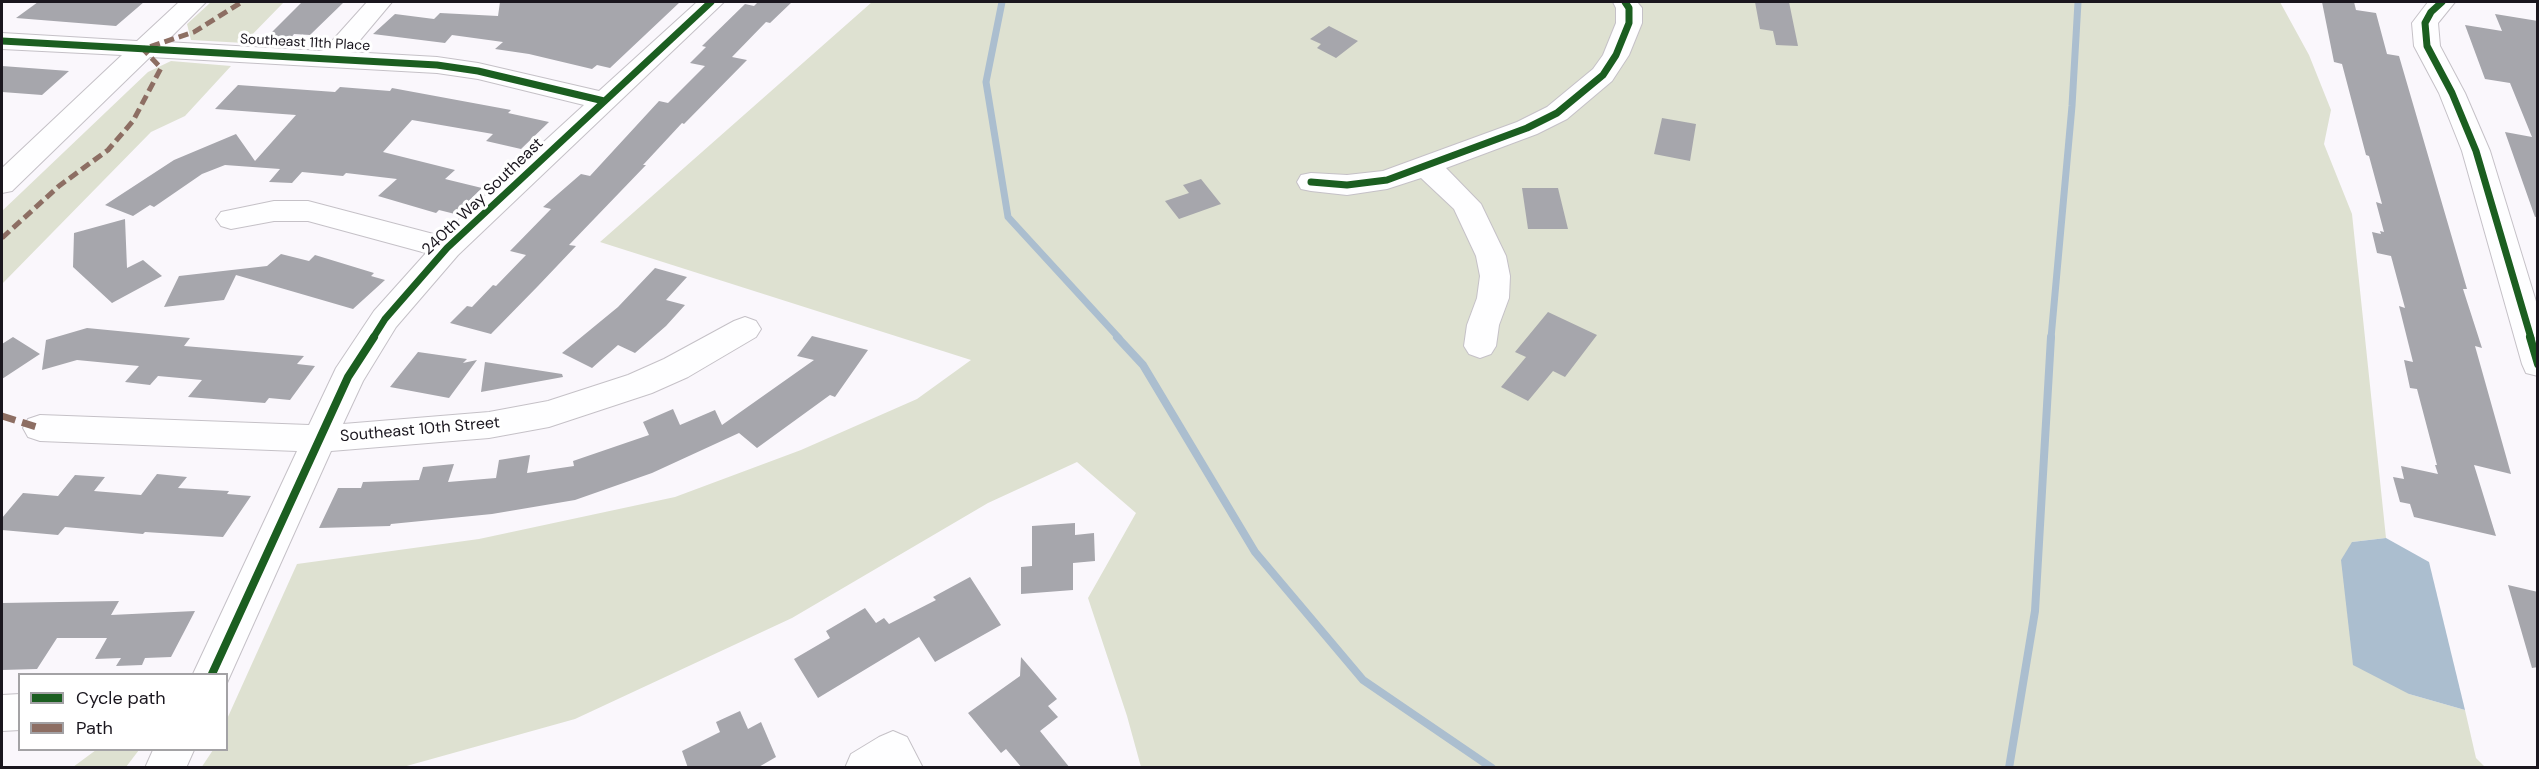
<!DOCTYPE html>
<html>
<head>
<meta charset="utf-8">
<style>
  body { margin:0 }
  #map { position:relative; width:2539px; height:769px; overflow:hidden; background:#faf7fc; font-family:"DM Sans",sans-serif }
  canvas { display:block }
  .frame { position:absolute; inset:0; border:3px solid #1a161e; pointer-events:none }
  .legend { position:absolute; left:18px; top:673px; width:210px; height:78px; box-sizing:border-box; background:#fff; border:2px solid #a3a2a5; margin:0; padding:8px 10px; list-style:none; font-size:18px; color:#1a161e }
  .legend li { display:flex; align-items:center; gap:12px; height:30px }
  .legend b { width:30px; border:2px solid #a3a2a5 }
</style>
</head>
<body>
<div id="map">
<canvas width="2539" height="769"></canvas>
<div class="frame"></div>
<ul class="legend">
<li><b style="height:8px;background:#1b5e20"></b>Cycle path</li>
<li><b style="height:8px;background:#8d6e63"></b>Path</li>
</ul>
</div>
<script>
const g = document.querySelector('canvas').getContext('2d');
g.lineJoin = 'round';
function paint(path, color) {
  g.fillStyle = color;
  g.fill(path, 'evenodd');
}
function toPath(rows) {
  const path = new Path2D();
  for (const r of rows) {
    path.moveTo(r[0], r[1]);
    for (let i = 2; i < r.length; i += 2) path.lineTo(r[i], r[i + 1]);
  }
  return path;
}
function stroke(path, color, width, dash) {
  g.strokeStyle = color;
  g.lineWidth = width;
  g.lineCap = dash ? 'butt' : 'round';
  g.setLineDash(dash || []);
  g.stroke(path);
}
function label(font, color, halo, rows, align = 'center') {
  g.font = font + ' "DM Sans",sans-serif';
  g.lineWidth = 6;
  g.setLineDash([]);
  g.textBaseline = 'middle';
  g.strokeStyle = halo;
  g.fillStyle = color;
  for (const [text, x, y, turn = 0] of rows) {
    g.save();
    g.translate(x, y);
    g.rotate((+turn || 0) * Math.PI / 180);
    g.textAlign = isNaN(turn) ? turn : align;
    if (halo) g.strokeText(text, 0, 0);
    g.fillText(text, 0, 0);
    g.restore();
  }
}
const green = toPath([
  [211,2,284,2,244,43,191,40,187,24],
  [872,2,2280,2,2309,55,2331,110,2324,144,2352,214,2386,538,2352,542,2409,694,2465,710,2476,758,2485,767,1141,767,1127,716,1088,598,1136,513,1077,462,988,503,792,618,575,719,403,767,201,768,213,750,226,750,227,719,297,564,479,539,675,497,801,450,917,399,971,360,600,242],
  [171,61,231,66,185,116,151,132,2,284,2,211,148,72],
  [96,750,139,750,126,767,73,767]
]);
const water = toPath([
  [2386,538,2429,562,2465,710,2409,694,2353,665,2341,560,2352,542]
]);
const streamFar1 = toPath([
  [1002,2,986,82,1008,217,1119,338],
  [2051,338,2072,106,2078,2]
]);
const stream = toPath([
  [1117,337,1143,365,1255,552,1363,680,1492,768],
  [2009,768,2035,611,2051,337]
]);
const building = toPath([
  [38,2,144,2,116,26,16,18],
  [302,2,344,2,310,35,294,34,291,38,267,37],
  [500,2,680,2,610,68,597,65,592,69,529,54,495,49,503,42,452,35,445,43,373,34,395,14,434,19,440,13,498,16],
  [758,2,792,2,770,23,766,22,732,57,747,60,684,124,682,123,643,165,646,165,569,245,576,246,538,286,491,334,450,323,467,306,472,307,493,285,496,286,526,255,510,251,551,209,543,207,581,174,590,176,659,101,668,103,705,66,690,63,706,47,702,46,745,4,754,6],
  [1755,2,1789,2,1798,46,1776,45,1773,31,1760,29],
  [2322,2,2354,2,2356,10,2376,13,2387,54,2399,56,2467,289,2463,289,2482,348,2475,346,2511,474,2474,465,2496,536,2414,517,2410,504,2400,502,2393,477,2404,479,2401,466,2438,474,2435,465,2437,465,2417,389,2410,388,2404,360,2413,362,2399,306,2405,308,2391,256,2377,253,2372,232,2381,234,2380,231,2384,232,2376,202,2382,204,2369,156,2366,155,2342,64,2334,62],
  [2495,14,2538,21,2538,216,2535,217,2505,132,2532,137,2510,83,2485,79,2465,25,2502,31],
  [1329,26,1358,41,1336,58,1317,48,1321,44,1310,39],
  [2,66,69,71,42,95,2,92],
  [238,85,335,92,340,87,390,91,392,88,511,110,508,113,549,122,521,149,486,141,493,134,412,120,383,152,455,170,445,179,482,188,455,214,439,210,436,213,378,196,397,179,346,173,343,176,302,172,292,183,269,182,280,169,225,165,202,174,154,207,150,205,133,216,105,205,174,160,236,134,255,161,296,115,215,109],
  [1662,118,1696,124,1690,161,1654,154],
  [1201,179,1221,204,1179,219,1165,201,1189,193,1183,185],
  [1522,188,1558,188,1568,229,1528,229],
  [125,219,127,268,143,260,162,276,112,303,73,267,74,233],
  [281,254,309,261,315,255,374,273,371,276,385,280,353,309,236,275,224,300,164,307,179,276,267,266],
  [655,268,687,277,666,300,685,305,666,326,635,353,618,345,592,368,562,353,618,307],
  [1548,312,1597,335,1565,377,1553,371,1528,401,1501,387,1526,357,1515,352],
  [87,328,190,338,184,346,304,356,297,364,315,366,290,400,269,398,265,403,188,397,202,380,158,376,150,385,125,382,139,366,77,360,42,370,46,340],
  [812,336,868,350,835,397,830,395,757,448,739,433,652,473,575,500,492,514,391,524,390,526,319,528,338,488,361,488,363,482,419,480,423,467,454,464,448,482,496,478,499,460,530,455,527,473,574,466,573,461,649,435,643,422,673,409,680,425,715,410,722,425,814,360,797,356],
  [13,337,40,354,2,379,2,344],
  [418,352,467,359,463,363,477,360,449,398,390,387],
  [485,362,562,374,563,377,481,392],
  [157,474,187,477,178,488,229,491,227,494,251,496,223,537,145,532,143,534,65,527,58,535,2,530,2,518,23,493,58,496,75,475,105,477,94,491,141,495],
  [1075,523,1075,535,1094,533,1095,561,1073,563,1073,590,1021,594,1021,567,1032,566,1032,526],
  [970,577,1001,625,935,662,919,637,818,698,794,659,830,638,826,631,865,608,876,623,884,618,889,624,936,600,933,597],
  [2508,585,2538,592,2538,667,2532,668],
  [119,601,111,615,195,611,171,657,145,658,142,665,116,666,121,658,95,659,107,638,57,638,37,669,2,670,2,603],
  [1021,657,1057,699,1048,706,1058,717,1040,731,1070,768,1022,768,1006,749,1001,753,968,713,1020,676],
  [740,711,748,729,761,722,776,757,757,768,688,768,682,751,720,732,716,722]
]);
const minor = toPath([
  [179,2,206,2,166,42,323,51,367,2,392,2,350,52,437,57,478,63,599,91,697,2,724,2,458,255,396,327,363,381,343,424,489,412,548,401,628,375,664,359,734,321,745,317,756,321,761,329,756,337,688,377,652,393,549,427,489,438,331,451,226,685,226,674,193,674,297,451,40,441,28,437,23,428,28,419,40,415,309,425,336,368,374,311,426,253,308,221,274,221,231,229,221,226,216,219,221,212,274,201,308,201,441,236,584,105,478,79,437,73,150,57,12,191,2,193,2,168,122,55,2,49,2,33,137,41,179,2],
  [1613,2,1637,2,1642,8,1642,23,1629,55,1612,81,1567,119,1537,134,1446,168,1481,204,1506,256,1510,276,1509,298,1499,325,1496,346,1491,354,1480,358,1469,354,1464,346,1467,325,1477,298,1480,276,1476,256,1454,209,1421,178,1387,189,1347,195,1311,191,1301,189,1297,182,1301,175,1311,173,1347,175,1383,171,1517,122,1547,107,1593,69,1603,55,1616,23,1616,8,1613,2],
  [2428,2,2455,2,2438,23,2440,46,2465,93,2490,151,2538,308,2538,376,2526,373,2522,364,2462,151,2439,93,2414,46,2412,23,2428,2],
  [20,694,20,730,2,731,2,695,20,694],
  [893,731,907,737,923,768,845,768,851,754,879,737,893,731],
  [153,750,194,750,186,768,145,768,153,750]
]);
const quietFar1 = toPath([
  [2,238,59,186,108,150,133,121,161,68,143,49,194,32,242,2]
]);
const quiet = toPath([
  [2,416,40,428]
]);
const cyclewayFar1 = toPath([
  [2442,2,2431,12,2425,23,2427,46,2452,93,2476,151,2531,338],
  [2,41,437,65,478,71,604,101],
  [1311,182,1347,185,1387,180,1527,128,1557,113,1603,75,1616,55,1629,23,1629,8,1625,2],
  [373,338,385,319,447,248,711,2]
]);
const cycleway = toPath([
  [2530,337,2538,364],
  [212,674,348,377,374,337]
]);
const farStreetnames = [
  ["Southeast 11th Place",305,43,3]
];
const streetNames = [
  ["240th Way Southeast",483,197,-44],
  ["Southeast 10th Street",420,430,-5]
];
paint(green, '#dee1d1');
paint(water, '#abbecf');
stroke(streamFar1, '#abbecf', 7);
stroke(stream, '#abbecf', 8);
paint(building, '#a6a6ac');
stroke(minor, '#c5c1c7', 2);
paint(minor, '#fefeff');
stroke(quietFar1, '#8d6e63', 5, [10, 5]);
stroke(quiet, '#8d6e63', 7, [14, 7]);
stroke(cyclewayFar1, '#1b5e20', 7);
stroke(cycleway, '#1b5e20', 8);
label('14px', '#1a161e', '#fff', farStreetnames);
label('16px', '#1a161e', '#fff', streetNames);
</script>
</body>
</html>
